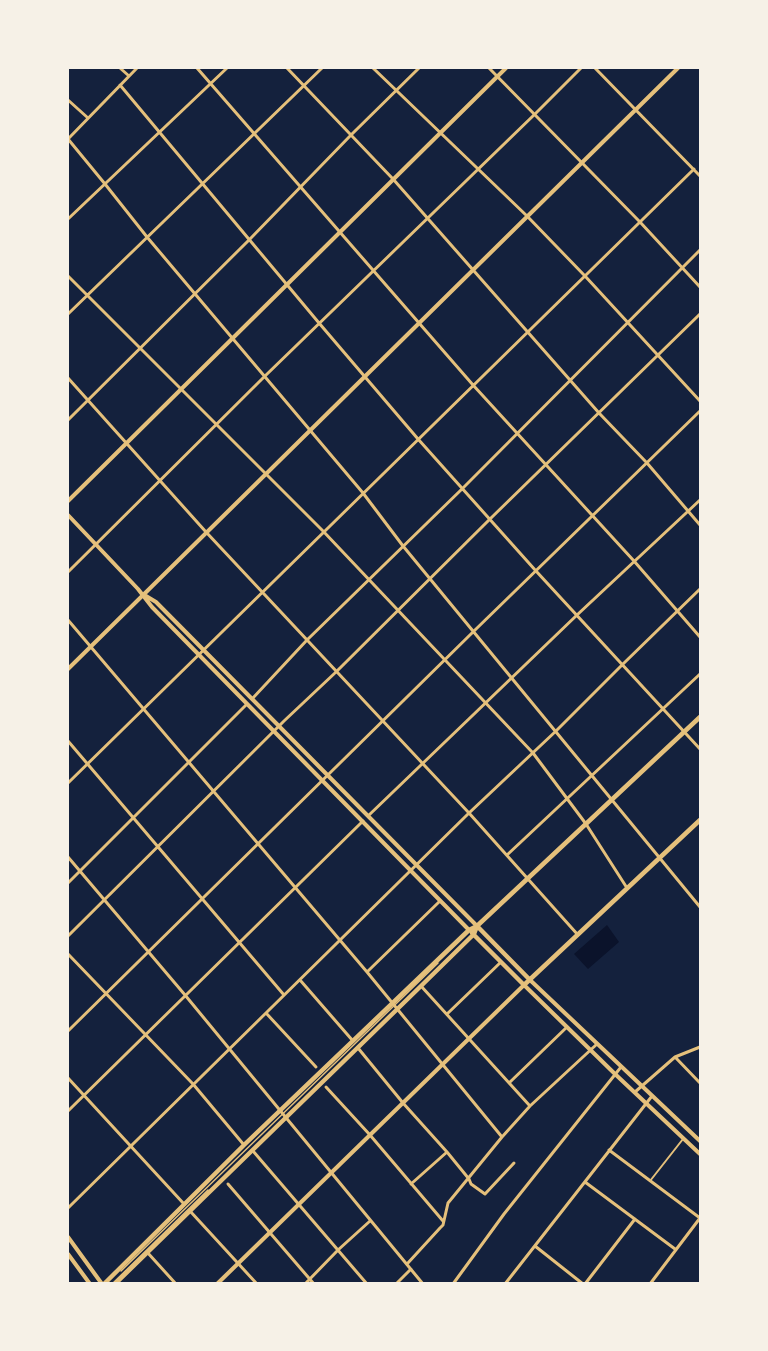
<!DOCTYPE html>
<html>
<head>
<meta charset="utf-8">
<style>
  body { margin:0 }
  #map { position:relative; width:768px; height:1351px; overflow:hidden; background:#14213d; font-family:"Asap Condensed",sans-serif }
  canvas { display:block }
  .frame { position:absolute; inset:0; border:69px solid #f6f1e7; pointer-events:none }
</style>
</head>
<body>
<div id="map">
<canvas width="768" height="1351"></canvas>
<div class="frame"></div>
</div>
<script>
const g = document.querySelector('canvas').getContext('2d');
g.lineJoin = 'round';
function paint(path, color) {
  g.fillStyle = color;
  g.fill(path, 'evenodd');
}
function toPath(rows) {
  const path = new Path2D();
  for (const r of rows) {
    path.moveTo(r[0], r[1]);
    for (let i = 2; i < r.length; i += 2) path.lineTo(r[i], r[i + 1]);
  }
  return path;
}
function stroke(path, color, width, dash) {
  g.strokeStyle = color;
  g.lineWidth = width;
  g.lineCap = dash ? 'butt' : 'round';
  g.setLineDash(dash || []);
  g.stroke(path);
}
const water = toPath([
  [607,925,619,942,588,969,574,954]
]);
const service = toPath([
  [121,1271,438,963],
  [112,1284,208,1190]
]);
const pedestrian = toPath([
  [650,1181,683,1139]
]);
const minor = toPath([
  [120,68,129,76],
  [197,68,473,385,634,561,700,637],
  [287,68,393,179,599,413,647,463,700,525],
  [373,68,527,216,585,276,700,401],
  [489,68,640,222,700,287],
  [595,68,700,176],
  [120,85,319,323,418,439,536,571,700,749],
  [68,100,88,118],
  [68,139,105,184,147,237,363,493,403,546,700,907],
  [68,139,137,68],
  [68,219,227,68],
  [68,276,323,531,533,753,586,824,627,888],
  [68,314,322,68],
  [68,378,206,532,469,813,578,935],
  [68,420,250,239,351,135,419,68],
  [68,572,264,377,535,114,581,68],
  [68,620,367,972,502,1137],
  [252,699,307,640,463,488,700,250],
  [68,741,284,995],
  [68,783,694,169],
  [368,816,577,615,700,500],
  [507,855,700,674],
  [68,857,185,995,423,1284],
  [68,883,247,704],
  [68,936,284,721,336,672,490,519,700,314],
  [68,954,193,1084,244,1145],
  [367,972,440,901],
  [300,980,353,1041],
  [421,986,530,1106],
  [266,1013,316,1067],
  [447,1014,501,962],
  [68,1031,474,631,700,411],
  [358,1048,403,1103,447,1152,469,1179,471,1184,485,1194,514,1163],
  [675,1057,700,1083],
  [68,1078,184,1204],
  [509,1083,567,1027],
  [326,1087,370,1135,443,1221],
  [635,1092,675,1057,700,1047],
  [68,1111,363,821],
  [609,1150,700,1218],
  [253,1151,367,1284],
  [585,1182,675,1249],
  [228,1184,314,1284],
  [411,1184,447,1152],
  [68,1208,469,813,556,731,623,664,700,589],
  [190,1211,257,1284],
  [535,1246,583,1284],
  [147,1252,176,1284],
  [407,1264,440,1228,443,1225,448,1203,502,1137,530,1106,597,1044],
  [305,1284,338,1250,370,1221],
  [396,1284,411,1269],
  [453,1284,504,1214,621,1067],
  [505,1284,652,1096],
  [585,1284,635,1219],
  [650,1284,700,1218]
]);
const tertiary = toPath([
  [68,515,138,589,152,607,469,930],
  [146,596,156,602,477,926],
  [530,980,700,1141],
  [217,1284,524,985,615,1074,700,1154]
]);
const secondary = toPath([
  [68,501,506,68],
  [68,669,678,68],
  [68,1237,102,1284],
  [68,1254,90,1284]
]);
const primary = toPath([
  [477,926,530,980],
  [472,933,524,985,700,820],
  [104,1284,244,1145,469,930,477,926,700,717],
  [115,1284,421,986,474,934,477,926]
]);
paint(water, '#0b132b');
stroke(service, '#e5c07b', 1.5);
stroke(pedestrian, '#e5c07b', 2);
stroke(minor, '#e5c07b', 3);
stroke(tertiary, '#e5c07b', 4);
stroke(secondary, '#e5c07b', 4);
stroke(primary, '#e5c07b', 4.5);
</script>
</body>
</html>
